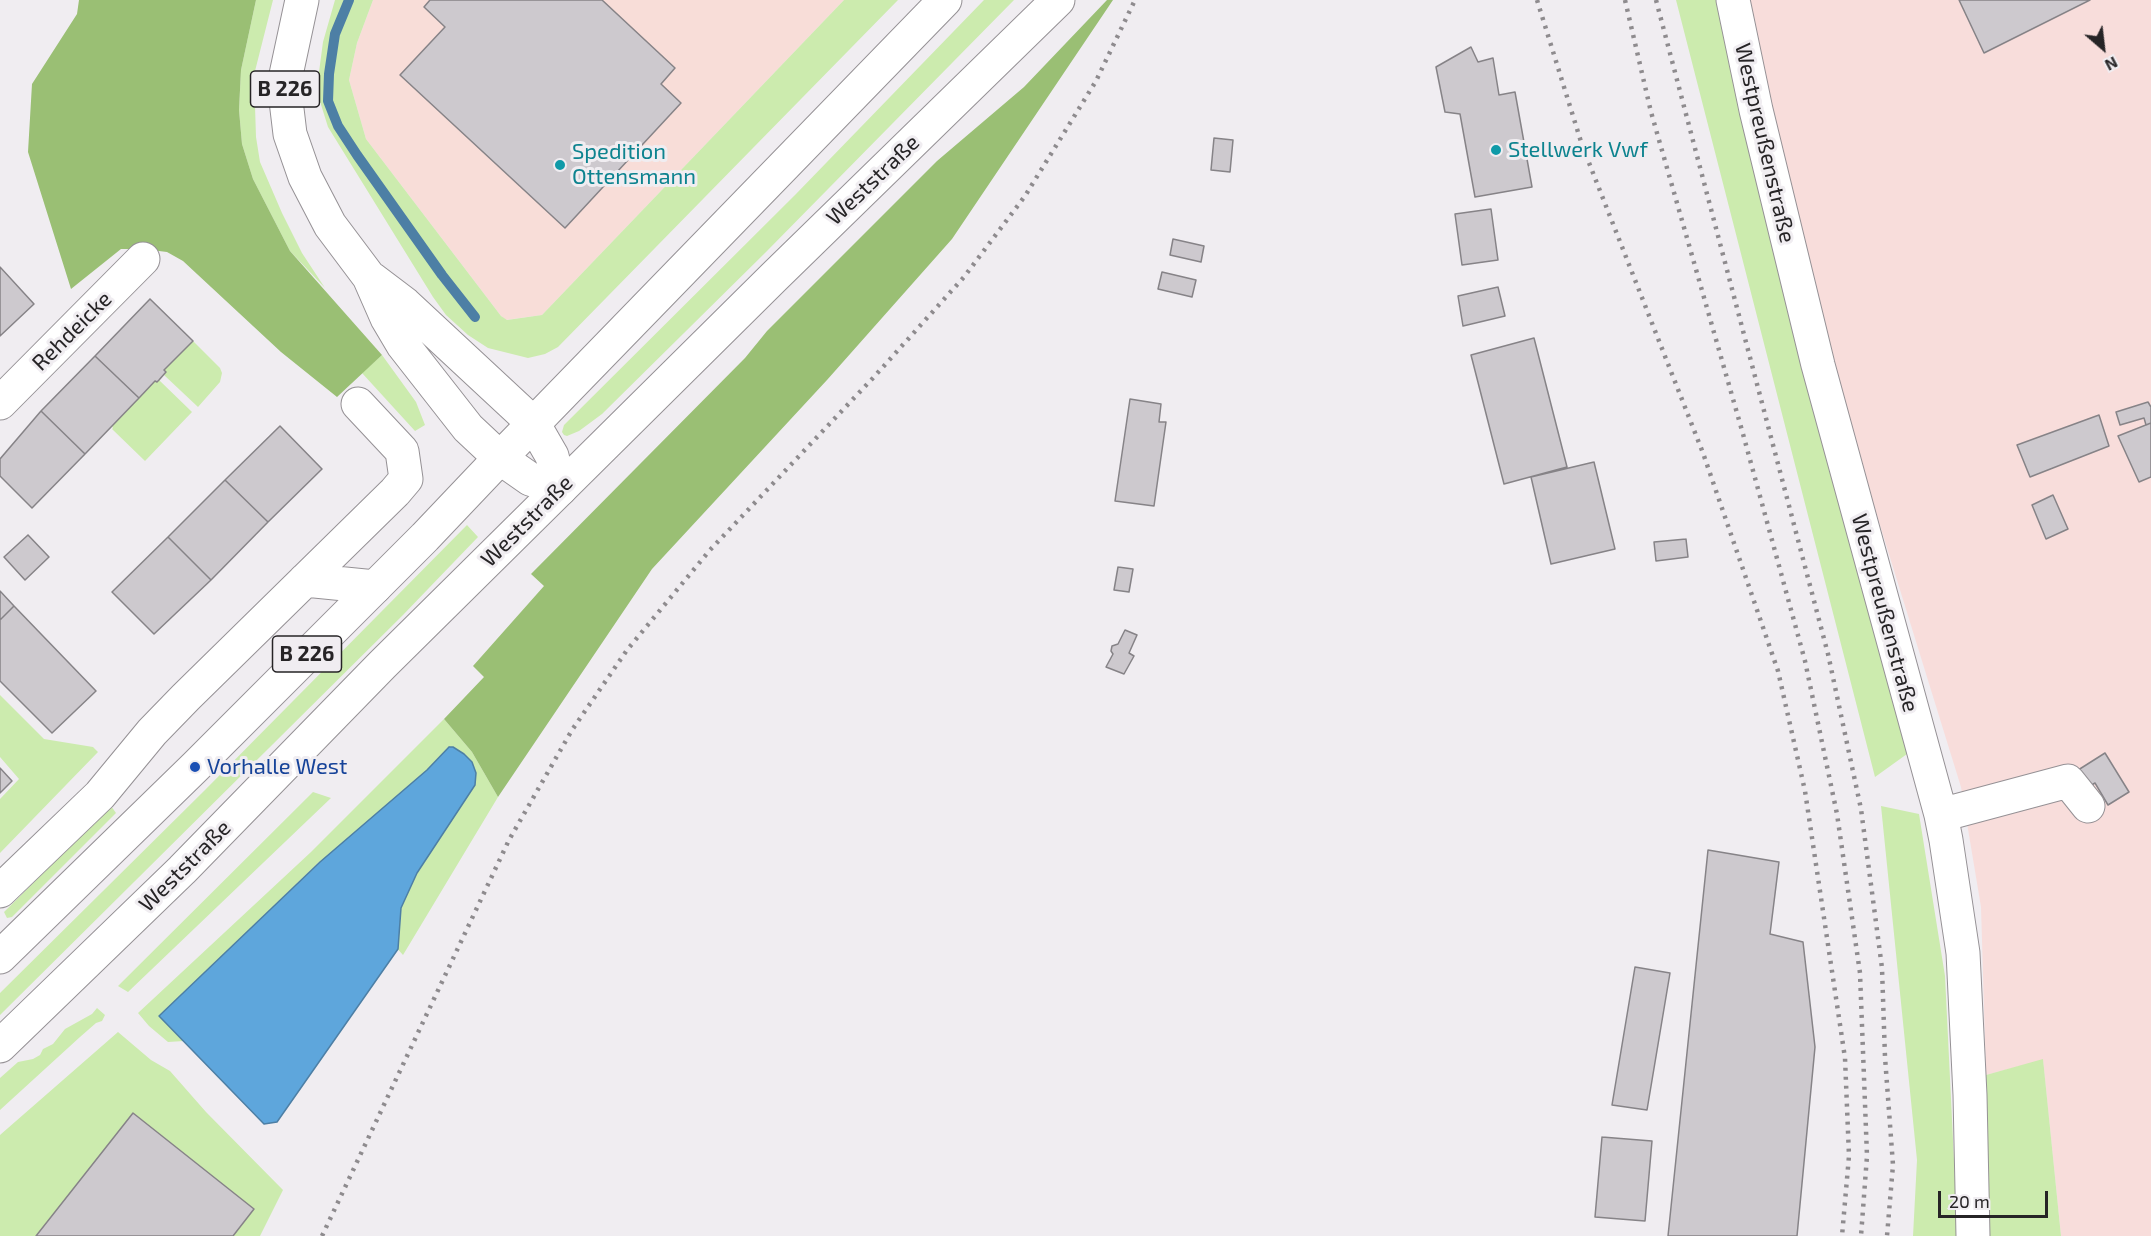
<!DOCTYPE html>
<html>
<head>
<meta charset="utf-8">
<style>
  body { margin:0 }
  #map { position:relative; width:2151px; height:1236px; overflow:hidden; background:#f0edf1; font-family:"Exo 2",sans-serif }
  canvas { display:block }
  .north { position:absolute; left:2073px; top:18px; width:60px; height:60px; -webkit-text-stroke:4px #f0edf1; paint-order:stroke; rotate:152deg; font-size:16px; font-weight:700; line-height:24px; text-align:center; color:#262426 }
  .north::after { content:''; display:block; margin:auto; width:21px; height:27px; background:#262426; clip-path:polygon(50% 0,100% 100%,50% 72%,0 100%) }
  .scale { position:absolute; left:1938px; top:1191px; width:110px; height:27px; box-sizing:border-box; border:3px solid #262426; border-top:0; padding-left:8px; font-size:18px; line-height:21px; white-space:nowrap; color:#262426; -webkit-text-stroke:4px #f0edf1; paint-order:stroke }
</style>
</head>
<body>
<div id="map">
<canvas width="2151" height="1236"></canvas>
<div class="north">N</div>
<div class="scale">20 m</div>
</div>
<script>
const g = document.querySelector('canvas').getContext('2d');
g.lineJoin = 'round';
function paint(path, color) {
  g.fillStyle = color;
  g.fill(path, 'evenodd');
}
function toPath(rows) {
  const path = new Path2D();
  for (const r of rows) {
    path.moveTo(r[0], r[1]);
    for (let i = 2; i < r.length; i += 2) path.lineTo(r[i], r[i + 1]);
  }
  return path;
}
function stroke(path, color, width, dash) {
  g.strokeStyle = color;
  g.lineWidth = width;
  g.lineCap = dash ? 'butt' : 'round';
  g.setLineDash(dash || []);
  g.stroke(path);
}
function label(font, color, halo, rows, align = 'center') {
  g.font = font + ' "Exo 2",sans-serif';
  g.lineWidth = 6;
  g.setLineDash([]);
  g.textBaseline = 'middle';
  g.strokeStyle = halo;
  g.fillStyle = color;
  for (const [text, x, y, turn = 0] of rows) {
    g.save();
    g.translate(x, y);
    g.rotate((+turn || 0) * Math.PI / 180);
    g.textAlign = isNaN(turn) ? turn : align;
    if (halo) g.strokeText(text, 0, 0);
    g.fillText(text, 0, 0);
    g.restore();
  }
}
const commercial = toPath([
  [373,0,844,0,542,315,506,320,501,316,366,139,349,80,357,43]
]);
const industrial = toPath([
  [1740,0,2151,0,2151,1236,2061,1236,2043,1060,1986,1075,1981,907,1961,787,1828,357]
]);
const green = toPath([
  [256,0,273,0,254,75,256,137,260,162,282,213,302,253,325,288,290,251,253,179,242,144,239,110,241,70],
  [335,0,373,0,357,43,349,80,366,139,501,316,507,320,542,315,844,0,898,0,558,347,545,354,528,358,488,348,468,335,446,315,433,297,328,127,318,95,319,72,323,42],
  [984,0,1014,0,766,252,602,414,579,431,567,436,564,435,562,432,564,425,795,195],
  [1676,0,1721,0,1835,478,1907,754,1875,777],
  [193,341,220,368,222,373,220,382,198,407,164,375,166,372,164,370],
  [382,355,416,402,425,425,415,431,362,373],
  [159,380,192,412,145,461,112,429,113,428,112,426,155,381],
  [467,525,478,537,403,615,0,1015,0,993,205,790],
  [0,695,44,739,93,747,98,752,0,853,0,799,19,779,0,757],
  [444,719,472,752,498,797,403,955,319,862,160,1016,184,1041,168,1042,149,1026,138,1013,311,852],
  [313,792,331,798,128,992,118,986],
  [111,806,116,813,12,917,7,918,4,912],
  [1881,806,1919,814,1945,976,1956,1201,1956,1236,1913,1236,1917,1160],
  [97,1008,105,1015,102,1021,96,1023,80,1037,0,1110,0,1078,18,1062,33,1059,40,1055,43,1049,53,1044,65,1029,92,1014],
  [118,1032,151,1060,170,1071,206,1112,283,1190,260,1236,233,1236,254,1209,133,1113,36,1236,0,1236,0,1135],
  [2043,1059,2061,1236,1988,1236,1986,1075]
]);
const forest = toPath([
  [79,0,256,0,241,70,239,110,242,144,253,179,290,251,382,355,337,397,281,352,183,261,167,252,143,249,121,249,71,289,28,152,32,84,77,14],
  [1107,0,1113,0,952,239,827,380,652,569,498,797,472,752,444,719,484,677,473,666,544,586,531,574,745,358,767,331,937,161,1024,87]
]);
const water = toPath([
  [449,747,453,747,464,754,472,762,476,773,475,785,417,873,401,908,398,949,277,1122,264,1124,159,1016,320,862,427,770,449,747]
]);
const stream = toPath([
  [349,0,335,34,329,74,328,101,338,126,357,155,442,275,475,317]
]);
const building = toPath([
  [430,0,602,0,675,68,661,84,681,103,565,228,400,75,445,27,424,7,430,0],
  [1959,0,2090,0,1984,53,1959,0],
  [1471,47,1478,62,1493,58,1499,95,1515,92,1532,187,1475,197,1460,114,1445,112,1436,67,1471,47],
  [1214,138,1233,140,1230,172,1211,170,1214,138],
  [1491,209,1498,260,1462,265,1455,214,1491,209],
  [1173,239,1204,246,1201,262,1170,255,1173,239],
  [0,267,34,304,0,336,0,267],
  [1162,272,1196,280,1192,297,1158,289,1162,272],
  [1498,287,1505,316,1463,326,1458,296,1498,287],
  [150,299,193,341,164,370,166,372,159,380,157,382,155,381,139,398,95,356,150,299],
  [1534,338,1567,467,1504,484,1471,355,1534,338],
  [95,356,139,398,85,454,41,411,95,356],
  [1130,399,1161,404,1159,422,1166,422,1154,506,1115,501,1130,399],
  [2148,402,2151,407,2151,423,2146,425,2144,418,2120,425,2116,412,2148,402],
  [41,411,85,454,32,508,0,476,0,459,41,411],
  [2099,415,2109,446,2030,477,2017,445,2099,415],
  [2151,423,2151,477,2139,482,2118,436,2151,423],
  [280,426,322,469,268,522,225,480,280,426],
  [1594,462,1615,549,1551,564,1531,477,1594,462],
  [225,480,268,522,211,580,168,537,225,480],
  [2053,495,2068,529,2046,539,2032,505,2053,495],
  [28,535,49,557,25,580,4,557,28,535],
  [168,537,211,580,154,634,112,592,168,537],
  [1686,539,1688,557,1656,561,1654,542,1686,539],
  [1118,567,1133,569,1129,592,1114,590,1118,567],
  [0,591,14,606,0,620,0,591],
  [14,606,96,691,52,733,0,681,0,620,14,606],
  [1125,630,1137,635,1129,653,1134,656,1124,674,1106,667,1113,654,1111,651,1112,646,1118,644,1125,630],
  [2105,753,2129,792,2108,805,2095,783,2085,789,2075,772,2105,753],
  [0,768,12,781,0,793,0,768],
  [1708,850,1779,862,1770,934,1803,942,1815,1047,1797,1236,1668,1236,1708,850],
  [1635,967,1670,973,1647,1110,1612,1105,1635,967],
  [133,1113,254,1209,233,1236,36,1236,133,1113],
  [1602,1137,1652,1141,1645,1221,1595,1217,1602,1137]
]);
const minor = toPath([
  [945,0,500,458,530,479,560,489,774,277,1058,0],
  [1733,0,1756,110,1818,365,1941,815,1946,840,1963,953,1970,1095,1973,1236],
  [0,403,143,259],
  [305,580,375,587],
  [1941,815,2068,781,2088,806],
  [0,891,100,795,152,732,186,697,395,492,406,479,402,451,358,404]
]);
const major = toPath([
  [0,957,195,767,425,537,500,458,468,428,403,345,387,318,369,277,330,225,305,177,290,134,284,84,302,0],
  [0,1046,182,870,382,665,560,489,552,456,533,423,405,304,372,279]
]);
const rail = toPath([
  [1537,0,1582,145,1703,453,1778,671,1805,791,1845,1058,1849,1156,1842,1236],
  [1625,0,1651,112,1743,434,1805,661,1837,814,1860,973,1867,1156,1861,1236],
  [1656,0,1828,654,1861,809,1882,968,1885,1057,1893,1165,1887,1236],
  [322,1236,509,840,572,730,627,650,710,550,873,378,964,277,1025,196,1096,81,1135,0]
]);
const markers = [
  [1496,150,6,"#0f9aa8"],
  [560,165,6,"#0f9aa8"],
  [195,767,6,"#1a4fb4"]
];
const shields = [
  [285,89,69],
  [307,654,69]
];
const shieldNames = [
  ["B 226",285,89],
  ["B 226",307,654]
];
const streetNames = [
  ["Westpreußenstraße",1765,143,77],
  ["Weststraße",873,180,-44],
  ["Rehdeicke",72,331,-45],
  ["Weststraße",527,521,-45],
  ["Westpreußenstraße",1885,613,75],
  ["Weststraße",185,866,-45]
];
const cultureNames = [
  ["Stellwerk Vwf",1508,150],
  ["Spedition",572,152],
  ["Ottensmann",572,177]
];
const transitNames = [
  ["Vorhalle West",207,767]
];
paint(commercial, '#f8ddd8');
paint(industrial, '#f8dddb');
paint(green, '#ccebae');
paint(forest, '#9abf74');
paint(water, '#5ea6dc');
stroke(water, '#4d7fa5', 1.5);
stroke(stream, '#4d7fa5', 10);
paint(building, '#cdc9ce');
stroke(building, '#868387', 1.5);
stroke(minor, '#959195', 35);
stroke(major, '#959195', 35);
stroke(minor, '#fff', 33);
stroke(major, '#fff', 33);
stroke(rail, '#8e8b8e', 4.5, [3, 6]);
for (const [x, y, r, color] of markers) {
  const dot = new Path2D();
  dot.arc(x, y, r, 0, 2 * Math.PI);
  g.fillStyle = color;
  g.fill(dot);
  stroke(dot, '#f0edf1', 2);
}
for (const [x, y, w] of shields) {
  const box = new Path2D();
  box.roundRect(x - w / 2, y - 18, w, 36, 4.5);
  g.fillStyle = '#f0edf1';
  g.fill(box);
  stroke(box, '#262426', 1.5);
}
label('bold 21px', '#262426', null, shieldNames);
label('22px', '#262426', '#f0edf1', streetNames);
label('22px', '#0d838f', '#f0edf1', cultureNames, 'left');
label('22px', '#164399', '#f0edf1', transitNames, 'left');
</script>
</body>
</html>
